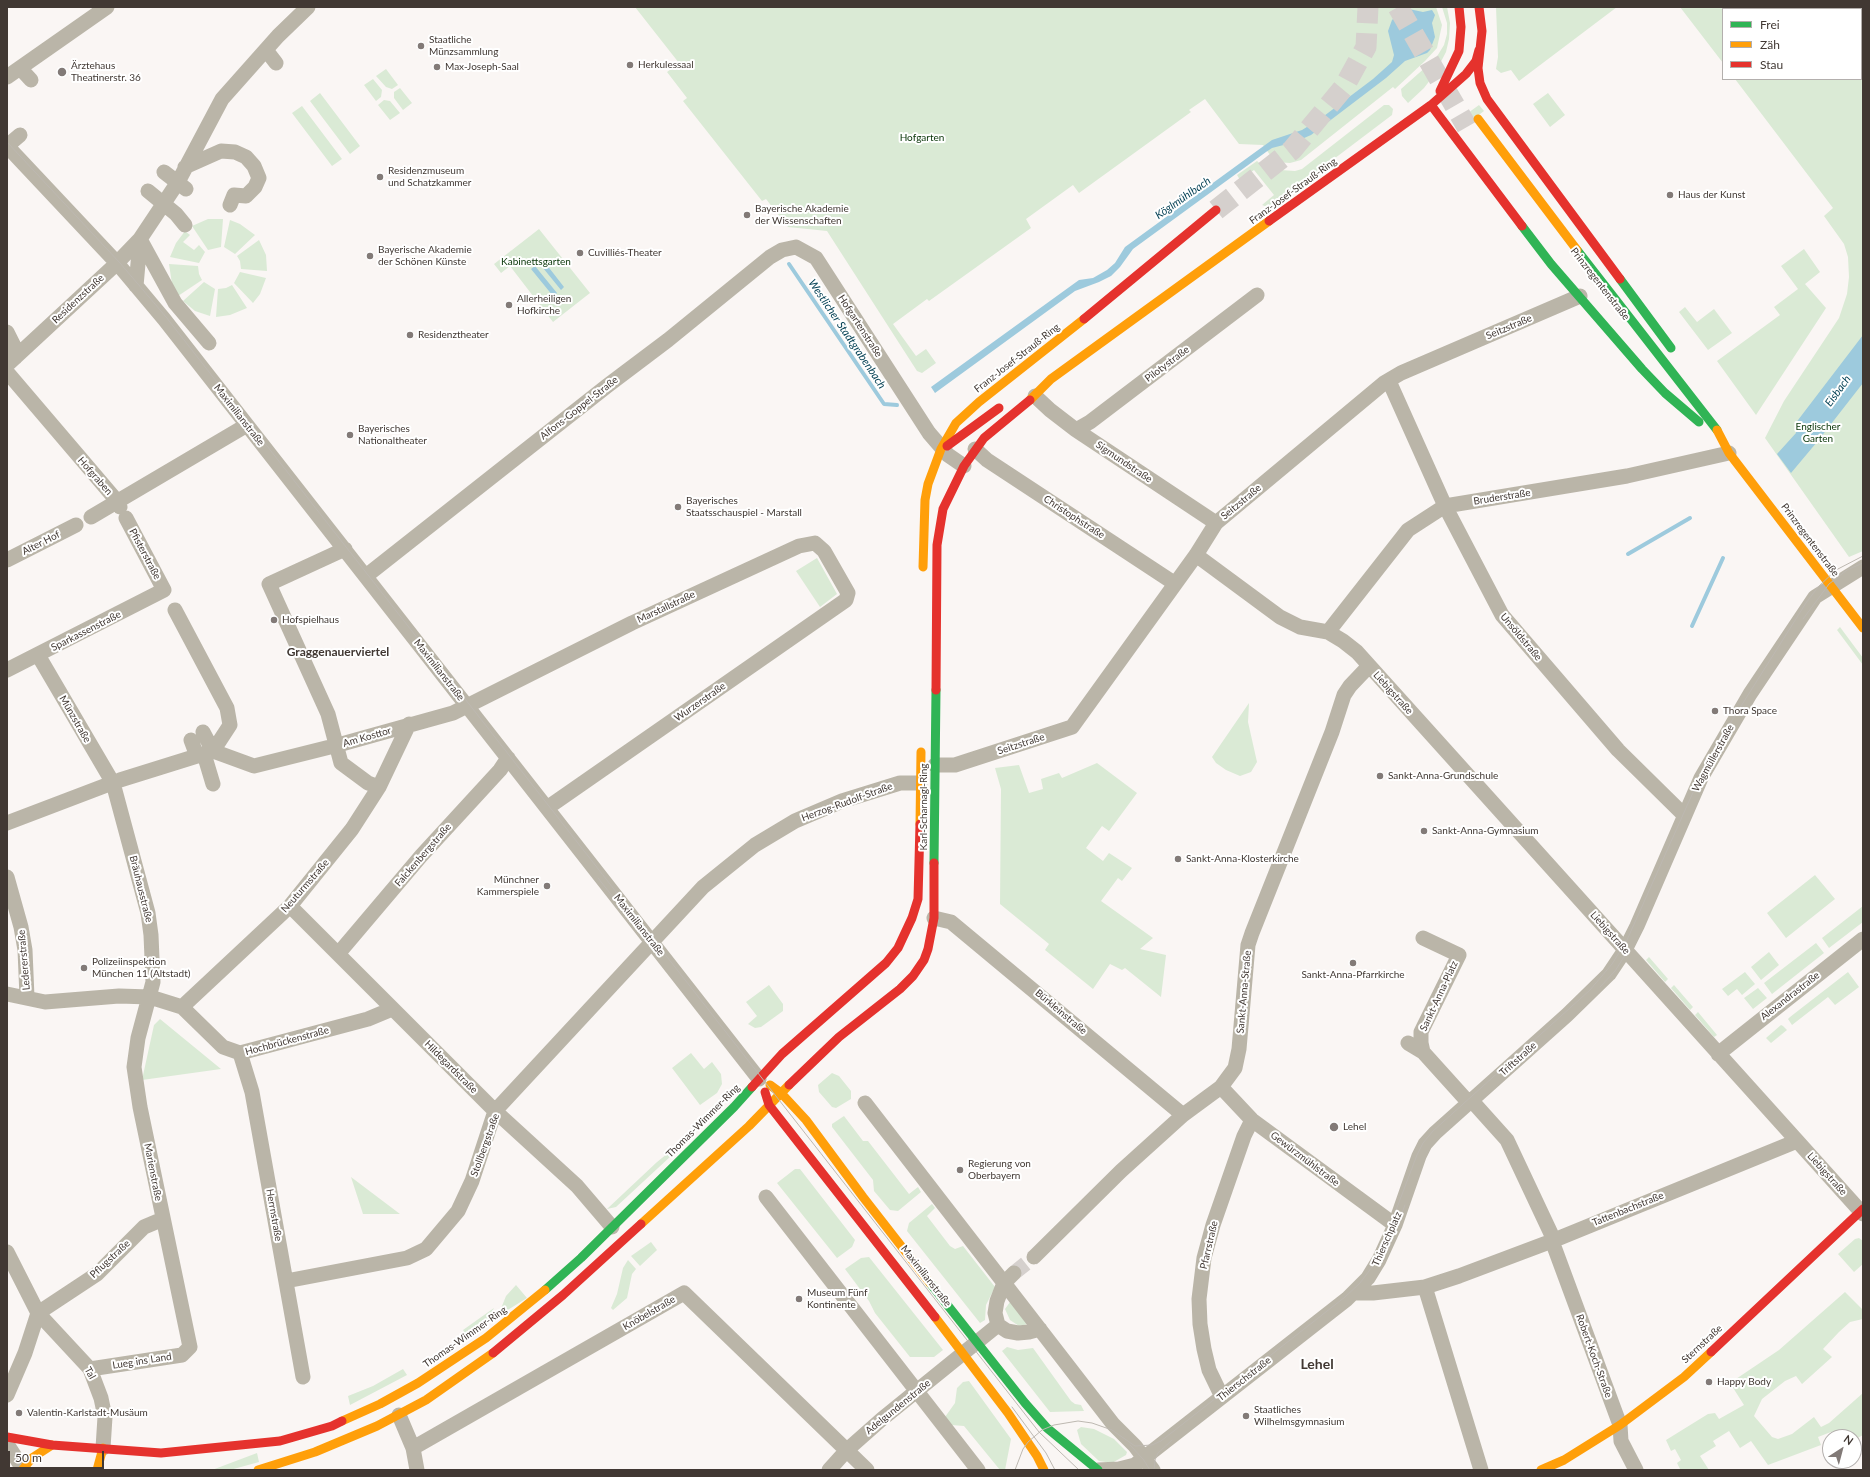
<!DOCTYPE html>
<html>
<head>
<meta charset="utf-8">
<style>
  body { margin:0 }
  #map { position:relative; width:1870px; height:1477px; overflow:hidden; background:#faf6f4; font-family:Lato,sans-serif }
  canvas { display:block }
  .frame { position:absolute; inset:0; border:8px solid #413833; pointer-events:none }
  .legend { position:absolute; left:1722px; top:8px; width:140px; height:72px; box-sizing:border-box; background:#fff; border:1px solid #b3afad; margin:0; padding:5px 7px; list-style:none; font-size:12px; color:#413833 }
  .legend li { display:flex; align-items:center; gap:8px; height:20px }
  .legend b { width:20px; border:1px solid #b3afad }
  .north { position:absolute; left:1822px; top:1429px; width:40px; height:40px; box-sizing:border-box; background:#fff; border:1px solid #b3afad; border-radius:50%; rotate:36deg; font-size:11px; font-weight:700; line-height:16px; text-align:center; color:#413833 }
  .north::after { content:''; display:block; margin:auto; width:14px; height:18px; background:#827a77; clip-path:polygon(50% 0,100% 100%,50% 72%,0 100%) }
  .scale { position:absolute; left:8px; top:1451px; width:96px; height:18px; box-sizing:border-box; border:2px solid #413833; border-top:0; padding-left:5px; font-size:12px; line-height:14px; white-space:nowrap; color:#413833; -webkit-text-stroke:3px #fff; paint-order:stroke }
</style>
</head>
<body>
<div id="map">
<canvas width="1870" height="1477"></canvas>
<div class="frame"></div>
<ul class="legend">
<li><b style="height:5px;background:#30b455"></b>Frei</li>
<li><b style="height:5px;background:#ff9f0a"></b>Zäh</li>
<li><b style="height:5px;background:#e5322d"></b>Stau</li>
</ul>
<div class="north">N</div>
<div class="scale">50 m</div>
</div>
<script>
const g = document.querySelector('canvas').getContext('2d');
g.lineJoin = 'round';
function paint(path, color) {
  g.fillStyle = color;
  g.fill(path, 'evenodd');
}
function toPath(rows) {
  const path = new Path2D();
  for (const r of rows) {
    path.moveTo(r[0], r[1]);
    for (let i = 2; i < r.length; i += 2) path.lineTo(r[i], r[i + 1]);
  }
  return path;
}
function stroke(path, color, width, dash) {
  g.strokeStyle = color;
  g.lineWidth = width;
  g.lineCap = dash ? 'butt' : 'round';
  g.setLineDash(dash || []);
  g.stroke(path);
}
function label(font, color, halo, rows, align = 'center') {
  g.font = font + ' Lato,sans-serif';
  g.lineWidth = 4;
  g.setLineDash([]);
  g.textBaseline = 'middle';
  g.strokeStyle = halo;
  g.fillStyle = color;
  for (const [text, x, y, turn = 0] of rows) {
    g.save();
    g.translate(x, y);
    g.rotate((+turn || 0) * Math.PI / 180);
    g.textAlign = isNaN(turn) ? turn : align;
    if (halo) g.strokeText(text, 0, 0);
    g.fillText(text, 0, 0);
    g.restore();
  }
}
const green = toPath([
  [635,7,1436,7,1442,25,1437,48,1425,61,1395,89,1393,87,1301,160,1290,163,1275,162,1263,145,1239,144,1205,99,1189,110,1191,112,1079,193,1073,185,1026,219,1031,228,929,301,927,299,893,324,916,356,926,349,936,363,922,373,917,371,827,231,788,227,766,199,762,201,683,101,687,98,667,72,679,63],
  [1442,7,1447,7,1450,23,1449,39,1446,52,1434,75,1424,88,1408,103,1402,96,1401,89,1436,58,1444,45,1447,34,1447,23],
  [1496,7,1617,7,1519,81,1511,70,1501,73,1496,69,1498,57],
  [1680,7,1863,7,1863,551,1849,557,1765,438,1784,401,1839,318,1847,294,1849,277,1848,257,1844,244,1824,216,1833,208,1735,79,1861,79,1861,9,1723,9,1723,63],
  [386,69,398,85,392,89,386,87,376,76],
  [373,79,382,90,381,97,376,101,364,85],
  [400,88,412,103,403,110,394,98,394,92],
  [320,93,360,146,350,154,310,101],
  [1548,93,1565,115,1550,127,1533,104],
  [384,100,390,101,400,113,390,120,378,105],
  [1384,105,1389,105,1393,109,1392,115,1277,202,1267,207,1262,205,1274,195,1254,170,1240,180,1237,175,1257,161,1266,169,1295,171,1302,169],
  [1479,105,1484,111,1459,130,1454,123],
  [302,106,342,159,332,166,292,113],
  [208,219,223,219,221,247,208,250,192,226],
  [230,220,240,224,255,235,235,254,224,247],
  [539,229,590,293,553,322,510,266,501,273,494,264],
  [185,231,190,235,183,242,194,250,199,245,205,252,199,263,170,257,176,243],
  [259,240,266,255,267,271,241,269,240,261,237,256],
  [1804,249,1820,272,1805,284,1826,308,1756,415,1717,361,1780,315,1774,307,1798,289,1781,266],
  [169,264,198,266,199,274,202,280,178,296,172,284],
  [240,272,266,278,260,294,253,303,234,283],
  [204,282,215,289,210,316,195,311,183,301],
  [232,285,247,308,230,315,216,317,218,289,226,288],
  [1685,307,1697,322,1714,309,1732,333,1708,350,1679,312],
  [817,558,837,594,820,607,796,571],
  [1840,627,1863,658,1863,665,1837,630],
  [1249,703,1248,722,1257,762,1251,772,1240,776,1226,770,1216,763,1212,757],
  [1097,763,1137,793,1109,831,1102,826,1086,848,1103,861,1109,853,1132,868,1122,881,1118,878,1101,901,1153,938,1140,949,1166,955,1161,997,1125,968,1122,970,1110,964,1093,989,1045,950,1049,944,1000,904,1001,789,995,768,1019,765,1029,793,1043,789,1041,779,1059,773,1062,778],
  [1815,875,1835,899,1786,938,1767,913],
  [1863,906,1863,922,1829,948,1822,938],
  [1816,943,1824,953,1772,994,1764,983],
  [1769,952,1779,965,1761,980,1751,967],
  [1649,957,1668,979,1665,982,1646,960],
  [1745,972,1755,984,1742,995,1737,989,1728,996,1722,989],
  [1848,972,1859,987,1835,1005,1828,997,1792,1025,1788,1019,1790,1017],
  [769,985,783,1004,783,1011,761,1027,755,1028,748,1024,757,1016,746,1002],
  [1674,985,1693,1007,1690,1010,1671,988],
  [1758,988,1767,998,1753,1009,1744,998],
  [1698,1012,1717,1035,1714,1037,1695,1015],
  [160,1019,221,1069,142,1080,154,1025],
  [1781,1025,1783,1026,1787,1030,1771,1043,1766,1038],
  [691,1053,704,1069,712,1062,721,1074,722,1084,717,1093,700,1105,672,1068],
  [832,1073,839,1076,851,1091,851,1099,836,1108,832,1107,819,1092,818,1085],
  [844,1116,863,1141,868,1141,909,1194,918,1187,921,1192,898,1211,890,1210,874,1191,873,1180,832,1127,832,1124],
  [683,1141,685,1143,616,1207,607,1209,657,1162],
  [795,1169,800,1169,855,1240,852,1247,837,1258,777,1183],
  [351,1177,400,1214,363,1214],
  [932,1204,935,1208,927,1216,950,1246,955,1249,963,1246,995,1287,986,1305,985,1320,980,1323,907,1231,909,1223],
  [1859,1238,1863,1241,1863,1264,1854,1272,1838,1254,1855,1239],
  [651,1242,657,1250,640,1266,631,1256],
  [869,1257,943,1350,934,1357,910,1357,875,1313,869,1301,845,1269,861,1258],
  [628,1260,636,1269,632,1274,627,1298,613,1310,611,1308,617,1294,623,1268],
  [516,1285,527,1298,498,1316,506,1296],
  [1845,1292,1863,1310,1863,1319,1850,1322,1839,1332,1823,1349,1832,1357,1802,1384,1796,1376,1785,1381,1762,1399,1754,1416,1772,1437,1778,1439,1792,1434,1814,1417,1821,1427,1829,1423,1863,1393,1863,1435,1854,1440,1854,1437,1834,1437,1831,1432,1818,1437,1821,1445,1768,1465,1751,1441,1740,1448,1729,1431,1713,1441,1716,1446,1700,1456,1709,1470,1678,1470,1680,1469,1677,1463,1681,1460,1675,1449,1671,1451,1666,1440,1708,1414,1715,1413,1719,1419,1744,1405,1730,1383,1779,1350],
  [1010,1302,1028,1324,1019,1326,1010,1320,1005,1309],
  [494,1308,485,1324,467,1337,463,1330],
  [1007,1347,1018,1350,1033,1348,1071,1401,1075,1404,1081,1405,1084,1411,1050,1412,1002,1351],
  [403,1369,407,1375,350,1405,348,1396,373,1386],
  [969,1381,1011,1439,1005,1470,1000,1470,964,1426,951,1425,945,1417,955,1403,957,1388,963,1382],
  [1081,1427,1094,1429,1114,1439,1127,1452,1126,1455,1112,1463,1099,1461,1081,1444,1077,1430],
  [257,1453,259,1462,230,1470,202,1470,212,1470]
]);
const water = toPath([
  [1409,9,1423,12,1432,10,1435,15,1432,23,1435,37,1430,50,1427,53,1405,61,1386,78,1311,135,1295,142,1272,148,1266,152,1133,249,1120,267,1111,276,1099,282,1075,291,935,393,931,387,1079,280,1093,278,1107,270,1115,263,1125,247,1254,153,1272,140,1302,130,1320,119,1373,79,1392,62,1394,55,1388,31,1392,20,1399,13],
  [543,260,564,287,561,290,539,263],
  [535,266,557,293,553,296,531,269],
  [1863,335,1863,383,1817,442,1791,473,1777,454,1796,433,1795,424]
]);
const stream = toPath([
  [789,264,884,404,897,405],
  [1628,554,1690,518],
  [1692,626,1723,558]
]);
const streetTunnel = toPath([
  [1014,1273,1034,1257]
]);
const secondaryTunnel = toPath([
  [1398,7,1467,127],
  [1216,210,1292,150,1344,87,1366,47,1368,7]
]);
const street = toPath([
  [266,50,276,63],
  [20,68,31,80],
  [7,77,107,7],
  [7,146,117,263,164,319,759,1079],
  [7,146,20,135],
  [185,167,221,151,235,152,246,157,254,166,259,178,255,187,246,196,234,195,230,205],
  [164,172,186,189],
  [148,191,176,214,185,225],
  [140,239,175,303,209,343],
  [136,286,140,241],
  [7,332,14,346,15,358],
  [7,365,115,265,140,239,178,182,222,99,278,36,308,7],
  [7,372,117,501,120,507],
  [1389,381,1445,506,1502,615,1618,750,1684,815],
  [1035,396,1050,410,1076,430,1216,523],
  [1076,430,1090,422,1257,295],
  [975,449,987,460,1174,583],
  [91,517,247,425],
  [345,549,269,584,328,714,341,763,368,783,379,787],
  [1196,555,1280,617,1300,627,1328,632,1343,641,1357,652,1863,1214],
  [7,560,76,525],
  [366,576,607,386,668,340,770,257,782,250,796,247,816,258,929,433,948,455,964,466],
  [1328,632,1408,530,1445,506,1627,476,1729,453],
  [38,655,113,783,148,913,151,935,153,982,138,1038,134,1067,140,1107,190,1347,182,1355,90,1369],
  [7,670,164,590,126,518],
  [203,732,213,751,254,766,338,745,453,713,632,623,799,546,815,543,824,551,848,593,846,600,547,808],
  [191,740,197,756],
  [204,754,213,784],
  [935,765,955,765,1072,727,1196,555,1216,523,1384,383,1401,373,1580,296],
  [7,823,120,780,213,751,230,725,227,708,175,610],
  [7,877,21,927,25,950,27,997],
  [290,906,495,1111,577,1186,612,1227],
  [934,918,951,922,1183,1115],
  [338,954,421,856,500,770,508,758],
  [7,994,45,1002,119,996,150,997,182,1007,223,1047,240,1053,368,1019,392,1009],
  [182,1007,290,906,352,829,379,787,409,724],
  [1408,1043,1423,1052,1469,1103],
  [1423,1052,1421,1043,1421,1032,1459,955,1423,938],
  [240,1053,252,1092,303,1377],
  [1718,1054,1863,939],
  [1221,1087,1252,1120,1395,1225],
  [1472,1101,1507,1140,1554,1240],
  [865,1103,1113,1424,1135,1446,1153,1470],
  [766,1197,978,1470],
  [1552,1241,1620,1425,1621,1441,1636,1470],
  [7,1252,38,1313,90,1369,101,1398,105,1417,103,1448],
  [1034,1257,1121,1171,1183,1115,1221,1087,1235,1068,1239,1049,1248,945,1252,933,1332,732,1344,695,1350,686,1369,666],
  [1014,1273,1004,1283,997,1301,995,1313,998,1325,1007,1331,1018,1333,1029,1332,1040,1329],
  [286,1281,407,1258,426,1249,458,1211,472,1181,495,1111,703,887,755,845,795,821,842,801,900,783,920,783],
  [1425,1287,1481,1470],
  [1354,1293,1373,1293,1425,1287,1459,1276,1552,1241,1797,1141],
  [38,1313,97,1274,144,1227,163,1219],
  [7,1395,25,1353,38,1313],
  [1222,1397,1209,1370,1204,1349,1200,1324,1199,1299,1204,1258,1213,1225,1244,1136,1252,1120],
  [399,1415,413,1448,417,1470],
  [7,1444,23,1469],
  [413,1448,684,1293,867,1470],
  [829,1470,847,1450,882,1419,998,1325],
  [1098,1470,1119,1469,1135,1465,1347,1299,1368,1278,1379,1260,1395,1225,1419,1156,1425,1144,1435,1133,1567,1015,1609,974,1625,950,1637,926,1701,778,1750,694,1815,597,1863,567]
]);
const fast = toPath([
  [1522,226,1551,264,1642,369,1665,393,1699,422],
  [1577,250,1717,430],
  [1620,279,1671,348],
  [934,863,936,690],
  [930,1283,1025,1403,1047,1428,1098,1470],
  [545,1290,581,1258,734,1107,752,1087]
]);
const slow = toPath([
  [1478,119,1577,250],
  [1030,400,1051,379,1269,221],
  [1717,430,1729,453,1863,628],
  [923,567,925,500,928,484,941,449,956,423,979,402,1084,319],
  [920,824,921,752],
  [770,1085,781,1093,806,1120,863,1197,930,1283],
  [641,1224,749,1126,789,1085],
  [935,1317,1008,1413,1037,1456,1044,1470],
  [342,1421,380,1404,418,1383,486,1338,545,1290],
  [23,1469,32,1458,52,1445],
  [97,1470,103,1448],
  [258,1470,315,1452,377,1426,426,1400,493,1353],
  [1541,1470,1564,1460,1620,1425,1684,1377,1711,1352]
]);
const jam = toPath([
  [1479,7,1482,31,1478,68,1480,83,1487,99,1620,279],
  [1440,91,1459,51,1461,27,1459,7],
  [1431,105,1522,226],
  [1269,221,1431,105,1466,74,1476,61,1479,50],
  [1084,319,1216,210],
  [947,446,999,408],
  [936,690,937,545,943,509,964,466,984,438,1030,400],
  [789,1085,839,1037,900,989,913,976,924,960,928,949,934,918,934,863],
  [752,1087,782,1054,886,963,898,948,912,918,918,899,920,824],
  [765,1092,769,1105,935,1317],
  [1711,1352,1863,1209],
  [493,1353,563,1295,641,1224],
  [7,1437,52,1445,161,1453,280,1441,332,1426,342,1421]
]);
const tram = toPath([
  [7,142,120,263,166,317,1039,1432,1079,1470],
  [1803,619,1829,584,1847,570,1863,563],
  [598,878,640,931],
  [1600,987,1615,971,1629,949],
  [1387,1251,1405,1205],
  [1012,1407,1046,1453,1055,1470],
  [1130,1445,1143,1459,1150,1470],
  [1015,1470,1023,1449,1028,1442,1042,1430,1054,1425,1078,1421,1092,1423,1112,1430,1135,1446,1152,1445,1161,1441,1345,1297,1360,1283,1372,1267,1382,1247,1417,1155,1423,1143,1433,1131,1590,990,1612,964,1627,940,1699,779,1731,722,1806,603,1818,587,1836,570,1863,556],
  [1154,1470,1155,1460,1158,1453,1172,1440]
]);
const markers = [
  [421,46,4,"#827a77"],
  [630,65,4,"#827a77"],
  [437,67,4,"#827a77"],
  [62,72,5,"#827a77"],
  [380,177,4,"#827a77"],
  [1670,195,4,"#827a77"],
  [747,215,4,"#827a77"],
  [580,253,4,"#827a77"],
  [370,256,4,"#827a77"],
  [509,305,4,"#827a77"],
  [410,335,4,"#827a77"],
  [350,435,4,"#827a77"],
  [678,507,4,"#827a77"],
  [274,620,4,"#827a77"],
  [1715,711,4,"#827a77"],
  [1380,776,4,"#827a77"],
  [1424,831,4,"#827a77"],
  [1178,859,4,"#827a77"],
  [547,886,4,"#827a77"],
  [1353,963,4,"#827a77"],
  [84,968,4,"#827a77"],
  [1334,1127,5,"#827a77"],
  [960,1170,4,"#827a77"],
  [799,1299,4,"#827a77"],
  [1709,1382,4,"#827a77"],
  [19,1413,4,"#827a77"],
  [1246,1416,4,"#827a77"]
];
const poiNames = [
  ["Staatliche",429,40],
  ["Münzsammlung",429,52],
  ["Herkulessaal",638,65],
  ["Ärztehaus",71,66],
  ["Theatinerstr. 36",71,78],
  ["Max-Joseph-Saal",445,67],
  ["Residenzmuseum",388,171],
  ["und Schatzkammer",388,183],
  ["Haus der Kunst",1678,195],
  ["Bayerische Akademie",755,209],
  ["der Wissenschaften",755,221],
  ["Bayerische Akademie",378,250],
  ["der Schönen Künste",378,262],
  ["Cuvilliés-Theater",588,253],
  ["Allerheiligen",517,299],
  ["Hofkirche",517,311],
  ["Residenztheater",418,335],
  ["Bayerisches",358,429],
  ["Nationaltheater",358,441],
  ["Bayerisches",686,501],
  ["Staatsschauspiel - Marstall",686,513],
  ["Hofspielhaus",282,620],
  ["Thora Space",1723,711],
  ["Sankt-Anna-Grundschule",1388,776],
  ["Sankt-Anna-Gymnasium",1432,831],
  ["Sankt-Anna-Klosterkirche",1186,859],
  ["Münchner",539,880,"right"],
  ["Kammerspiele",539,892,"right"],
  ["Polizeiinspektion",92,962],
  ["München 11 (Altstadt)",92,974],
  ["Sankt-Anna-Pfarrkirche",1353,975,"center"],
  ["Lehel",1343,1127],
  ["Regierung von",968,1164],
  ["Oberbayern",968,1176],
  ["Museum Fünf",807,1293],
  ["Kontinente",807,1305],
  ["Happy Body",1717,1382],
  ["Staatliches",1254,1410],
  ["Wilhelmsgymnasium",1254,1422],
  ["Valentin-Karlstadt-Musäum",27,1413]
];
const parkNames = [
  ["Hofgarten",922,138],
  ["Kabinettsgarten",536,262],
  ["Englischer",1818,427],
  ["Garten",1818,439]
];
const streetNames = [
  ["Franz-Josef-Strauß-Ring",1293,191,-36],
  ["Prinzregentenstraße",1600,284,52],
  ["Residenzstraße",78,299,-43],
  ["Hofgartenstraße",860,326,57],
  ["Seitzstraße",1509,327,-23],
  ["Franz-Josef-Strauß-Ring",1017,358,-38],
  ["Pilotystraße",1167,364,-37],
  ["Alfons-Goppel-Straße",579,408,-38],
  ["Maximilianstraße",239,415,52],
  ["Sigmundstraße",1124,462,34],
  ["Hofgraben",95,476,49],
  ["Bruderstraße",1502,497,-9],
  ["Seitzstraße",1241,502,-40],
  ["Christophstraße",1074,517,33],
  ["Prinzregentenstraße",1810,540,53],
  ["Alter Hof",41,543,-27],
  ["Pfisterstraße",145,554,62],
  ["Marstallstraße",666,607,-25],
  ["Sparkassenstraße",86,631,-27],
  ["Unsöldstraße",1521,637,50],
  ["Maximilianstraße",439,670,52],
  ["Liebigstraße",1393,693,48],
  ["Wurzerstraße",700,702,-35],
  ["Münzstraße",75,719,60],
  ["Am Kosttor",367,737,-16],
  ["Seitzstraße",1021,744,-18],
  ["Wagmüllerstraße",1713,758,-61],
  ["Herzog-Rudolf-Straße",847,802,-20],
  ["Karl-Scharnagl-Ring",924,807,-90],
  ["Falckenbergstraße",423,855,-49],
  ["Neuturmstraße",305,886,-49],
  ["Bräuhausstraße",141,889,76],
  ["Maximilianstraße",639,925,52],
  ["Liebigstraße",1610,933,48],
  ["Ledererstraße",24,960,-95],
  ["Sankt-Anna-Straße",1244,992,-85],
  ["Sankt-Anna-Platz",1439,996,-65],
  ["Alexandrastraße",1790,996,-38],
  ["Bürkleinstraße",1061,1012,40],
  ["Hochbrückenstraße",287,1041,-15],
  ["Triftstraße",1518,1059,-42],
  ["Hildegardstraße",451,1067,45],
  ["Thomas-Wimmer-Ring",703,1121,-45],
  ["Stollbergstraße",485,1145,-70],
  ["Gewürzmühlstraße",1305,1159,37],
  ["Marienstraße",153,1172,79],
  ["Liebigstraße",1827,1174,48],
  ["Tattenbachstraße",1628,1209,-22],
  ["Herrnstraße",274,1215,80],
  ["Thierschplatz",1387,1239,-66],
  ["Pfarrstraße",1209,1245,-77],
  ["Pflugstraße",110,1259,-43],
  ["Maximilianstraße",926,1276,52],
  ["Knöbelstraße",649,1313,-30],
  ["Thomas-Wimmer-Ring",465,1337,-35],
  ["Sternstraße",1702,1344,-43],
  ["Robert-Koch-Straße",1594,1356,70],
  ["Lueg ins Land",142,1361,-9],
  ["Tal",90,1373,62],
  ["Thierschstraße",1244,1379,-38],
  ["Adelgundenstraße",898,1407,-39]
];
const waterNames = [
  ["Köglmühlbach",1183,198,-35],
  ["Westlicher Stadtgrabenbach",847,334,56],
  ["Eisbach",1838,391,-54]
];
const quarterNames = [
  ["Graggenauerviertel",338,652]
];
const districtNames = [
  ["Lehel",1317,1364]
];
paint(green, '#daead5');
paint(water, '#9dcadd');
stroke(stream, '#9dcadd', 4);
stroke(streetTunnel, '#d5d0cd', 15, [15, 8]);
stroke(secondaryTunnel, '#d5d0cd', 21, [21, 10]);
stroke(street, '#bab5a8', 15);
stroke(fast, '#30b455', 9);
stroke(slow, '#ff9f0a', 9);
stroke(jam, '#e5322d', 9);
stroke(tram, '#bdb8b1', 1);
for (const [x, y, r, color] of markers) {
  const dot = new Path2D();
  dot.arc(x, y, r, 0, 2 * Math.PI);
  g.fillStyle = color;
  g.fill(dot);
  stroke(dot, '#fff', 1.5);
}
label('10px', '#413833', '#fff', poiNames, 'left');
label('10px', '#083507', '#fff', parkNames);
label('10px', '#413833', '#fff', streetNames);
label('italic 11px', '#023f53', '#fff', waterNames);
label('bold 12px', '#413833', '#fff', quarterNames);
label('bold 14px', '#413833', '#fff', districtNames);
</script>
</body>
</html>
